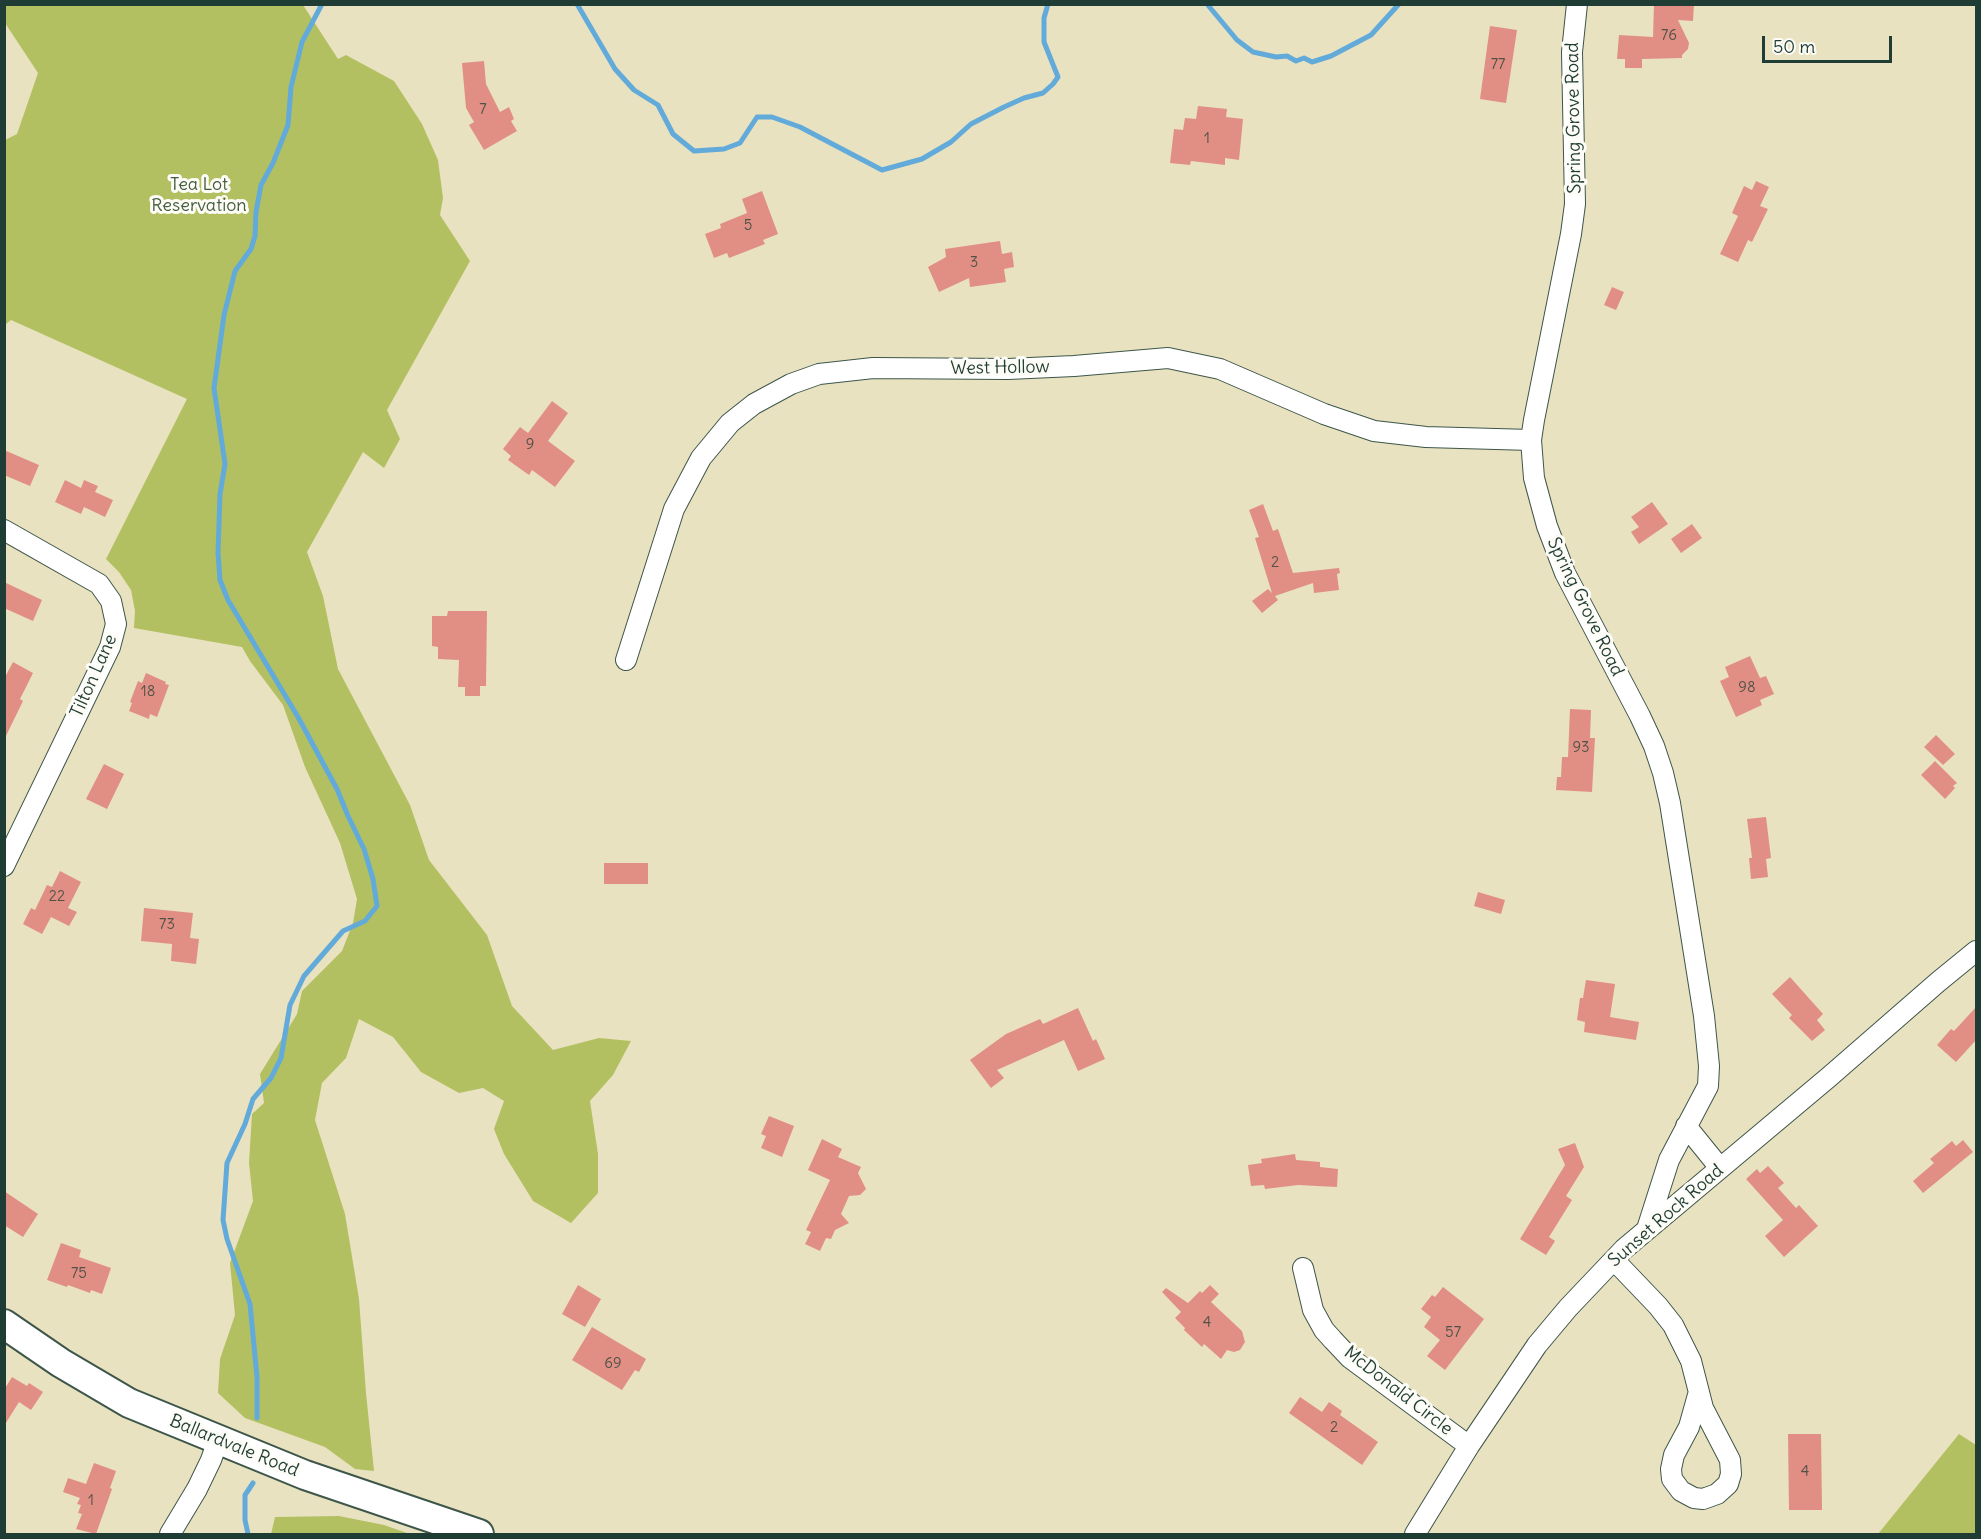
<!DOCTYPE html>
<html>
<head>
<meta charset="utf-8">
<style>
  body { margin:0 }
  #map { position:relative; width:1981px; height:1539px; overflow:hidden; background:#e8e2c0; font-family:Delius,sans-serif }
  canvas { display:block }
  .frame { position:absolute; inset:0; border:6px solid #1f3d34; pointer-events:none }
  .scale { position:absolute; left:1762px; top:36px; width:130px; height:27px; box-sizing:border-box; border:3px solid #1f3d34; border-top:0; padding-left:8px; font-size:18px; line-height:21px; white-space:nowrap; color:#1f3d34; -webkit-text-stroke:4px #fdfcf7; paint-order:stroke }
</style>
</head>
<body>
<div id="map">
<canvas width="1981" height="1539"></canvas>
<div class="frame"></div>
<div class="scale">50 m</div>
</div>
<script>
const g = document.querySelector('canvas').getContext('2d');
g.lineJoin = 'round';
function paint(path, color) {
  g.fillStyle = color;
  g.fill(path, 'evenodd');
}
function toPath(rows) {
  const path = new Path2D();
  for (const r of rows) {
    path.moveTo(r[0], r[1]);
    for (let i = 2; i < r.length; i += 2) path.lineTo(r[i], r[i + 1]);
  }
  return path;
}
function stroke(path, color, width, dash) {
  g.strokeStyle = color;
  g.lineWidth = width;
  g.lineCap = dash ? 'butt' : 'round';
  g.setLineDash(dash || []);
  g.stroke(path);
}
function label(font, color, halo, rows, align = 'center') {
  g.font = font + ' Delius,sans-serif';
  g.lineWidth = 6;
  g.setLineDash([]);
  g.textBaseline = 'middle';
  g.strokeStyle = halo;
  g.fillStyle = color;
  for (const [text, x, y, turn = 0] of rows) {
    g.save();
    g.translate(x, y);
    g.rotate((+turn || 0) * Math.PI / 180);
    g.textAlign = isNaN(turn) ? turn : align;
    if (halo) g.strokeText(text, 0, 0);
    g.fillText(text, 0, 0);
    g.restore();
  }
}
const green = toPath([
  [5,4,303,5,338,59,346,55,394,81,422,124,438,160,443,198,440,215,470,261,387,410,400,439,384,468,363,452,307,552,323,596,338,669,410,805,429,860,487,935,512,1006,553,1050,599,1038,631,1041,613,1075,590,1101,598,1154,598,1193,571,1223,533,1201,504,1154,494,1129,504,1101,483,1088,459,1093,421,1072,393,1037,359,1019,346,1058,322,1083,315,1120,345,1214,359,1299,366,1393,374,1471,355,1469,325,1447,245,1418,218,1393,220,1359,235,1315,230,1263,253,1201,249,1163,252,1114,264,1103,260,1074,297,1014,302,991,342,951,353,923,357,899,340,843,305,767,283,705,250,661,242,647,134,628,135,611,131,590,119,572,106,559,187,399,11,320,5,325,5,140,17,134,38,73,5,23],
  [1959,1434,1976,1445,1976,1534,1878,1534],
  [339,1516,384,1525,410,1534,271,1534,275,1517]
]);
const stream = toPath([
  [577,4,615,69,634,90,658,105,673,134,694,151,724,149,740,143,757,117,772,117,800,127,882,170,922,159,951,142,971,124,1004,107,1024,98,1043,93,1053,84,1058,77,1044,42,1044,18,1048,4],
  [1207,4,1237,40,1253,52,1276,57,1287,56,1296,61,1304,58,1312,62,1331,56,1371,35,1399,4],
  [257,1418,257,1377,250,1304,227,1239,223,1220,227,1163,245,1124,253,1099,271,1078,281,1058,290,1005,304,976,343,931,365,921,377,906,373,879,364,849,348,816,337,789,298,717,228,600,220,580,218,553,220,494,225,464,214,388,224,315,235,271,251,249,255,236,256,212,261,185,273,163,288,125,291,87,302,42,322,4],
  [248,1534,245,1520,245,1495,253,1483]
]);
const building = toPath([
  [1654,4,1694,4,1693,21,1678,20,1689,43,1688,49,1682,55,1682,58,1642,59,1642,68,1625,68,1625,59,1617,59,1619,35,1653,37],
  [1490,26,1517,30,1506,103,1480,99],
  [484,61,486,84,500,112,509,107,514,119,511,121,517,131,484,150,469,125,474,122,466,108,462,63],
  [1198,106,1227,109,1226,117,1243,119,1239,160,1225,158,1225,165,1191,161,1190,165,1170,163,1174,129,1183,130,1185,118,1196,119],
  [1756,181,1769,187,1760,206,1768,209,1752,242,1748,240,1738,262,1720,254,1738,216,1732,213,1744,186,1752,190],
  [762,191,778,234,763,240,765,244,729,258,727,253,714,258,705,234,721,228,720,224,747,213,742,199],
  [1000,241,1002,254,1012,252,1014,267,1004,269,1006,282,970,287,969,278,939,292,928,267,946,257,945,249],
  [1612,287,1624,292,1616,310,1604,305],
  [552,401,568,413,548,441,575,461,555,487,532,470,529,475,508,460,511,456,503,449,520,427,528,433],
  [4,450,39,465,30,486,4,475],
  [65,480,81,488,84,480,98,486,95,492,113,500,105,517,84,507,81,514,55,502],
  [1652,502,1668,524,1639,544,1631,532,1639,527,1631,517],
  [1263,504,1273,531,1278,529,1293,573,1339,568,1340,573,1337,574,1339,590,1314,593,1313,583,1275,596,1278,600,1262,613,1252,601,1268,589,1272,593,1255,538,1259,537,1249,510],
  [1692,524,1702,538,1681,553,1671,539],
  [4,582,42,600,33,621,4,608],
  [448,611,487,611,486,686,480,686,480,696,465,696,465,687,458,687,459,660,438,659,438,647,432,646,432,616,447,616],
  [1750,656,1760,678,1766,676,1774,694,1760,700,1762,705,1736,717,1720,681,1729,677,1725,667],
  [13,662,33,673,20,699,23,701,4,740,4,679],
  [146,673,166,682,165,684,169,685,157,717,150,714,149,719,129,711,132,703,130,702,138,681,142,683],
  [1570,709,1591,710,1590,738,1595,738,1592,792,1556,790,1557,777,1561,777,1562,757,1568,757],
  [1936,735,1955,754,1943,765,1924,747],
  [1935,761,1957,783,1953,786,1955,788,1945,799,1921,775],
  [104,764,124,774,107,809,86,799],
  [1766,817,1771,858,1766,859,1768,877,1751,879,1749,858,1752,858,1747,819],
  [604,863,648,863,648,884,604,884],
  [60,871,81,882,68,908,77,912,69,926,51,917,42,934,23,924,31,908,35,910,47,885,52,887],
  [1478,892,1505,900,1501,914,1474,906],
  [144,908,193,913,190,938,199,939,196,964,171,961,172,944,141,941],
  [1790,977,1823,1014,1817,1020,1825,1030,1812,1041,1789,1018,1792,1015,1772,994],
  [1586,980,1615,984,1610,1017,1639,1022,1636,1040,1584,1032,1585,1022,1577,1020,1580,998,1583,998],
  [1977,1006,1977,1039,1956,1062,1937,1045,1951,1029,1954,1031],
  [1078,1008,1093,1041,1096,1039,1105,1059,1078,1071,1064,1040,997,1070,1004,1078,991,1088,970,1060,1006,1034,1040,1019,1043,1024],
  [769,1116,794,1126,782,1157,761,1148,766,1136,761,1134],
  [822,1139,842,1149,838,1157,861,1167,858,1173,866,1189,860,1195,849,1196,841,1214,849,1223,835,1230,831,1239,826,1238,820,1251,805,1244,811,1232,806,1230,830,1180,808,1170],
  [1963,1140,1973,1152,1923,1193,1913,1181,1934,1163,1930,1159,1952,1141,1956,1146],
  [1575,1143,1584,1167,1566,1196,1572,1200,1549,1237,1555,1241,1546,1255,1520,1239,1565,1165,1558,1149],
  [1295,1154,1296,1160,1320,1162,1320,1167,1338,1169,1337,1187,1298,1185,1265,1189,1264,1185,1251,1186,1248,1165,1262,1163,1261,1159],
  [1768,1166,1784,1183,1778,1188,1796,1208,1799,1205,1818,1226,1784,1257,1765,1236,1783,1220,1746,1179,1757,1169,1760,1173],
  [4,1191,38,1214,23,1237,4,1225],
  [61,1243,81,1250,79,1257,111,1268,102,1294,91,1290,90,1293,68,1285,67,1287,47,1280],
  [578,1285,601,1299,585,1327,562,1314],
  [1210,1285,1219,1294,1211,1302,1242,1331,1245,1342,1240,1350,1234,1352,1227,1350,1221,1359,1204,1344,1202,1347,1184,1330,1185,1328,1175,1318,1181,1312,1162,1292,1166,1288,1188,1303,1200,1291,1202,1293],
  [1443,1287,1484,1319,1445,1370,1427,1356,1440,1340,1424,1327,1431,1317,1421,1309,1432,1295,1435,1297],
  [592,1327,646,1359,639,1372,635,1370,622,1390,572,1360],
  [12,1377,27,1386,29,1383,43,1392,31,1410,19,1402,4,1426,4,1390],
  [1300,1397,1322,1412,1329,1402,1342,1411,1340,1415,1378,1442,1362,1465,1289,1413],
  [1788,1434,1821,1434,1822,1510,1789,1510],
  [94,1463,116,1471,110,1488,112,1489,96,1534,76,1529,82,1514,78,1513,81,1505,77,1504,80,1498,63,1492,68,1478,86,1484]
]);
const street = toPath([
  [1577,4,1572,52,1575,204,1571,234,1534,420,1531,440,1534,478,1547,526,1565,573,1640,716,1654,746,1663,773,1670,803,1704,1016,1709,1066,1708,1086,1669,1160,1647,1229],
  [4,530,99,584,111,601,116,624,110,647,4,866],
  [626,660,674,509,701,458,730,423,754,404,791,384,819,374,873,368,1008,369,1074,366,1168,358,1220,369,1324,414,1374,431,1426,437,1531,440],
  [1686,1126,1720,1168],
  [1614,1260,1658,1306,1673,1325,1691,1361,1703,1408,1730,1460,1731,1474,1728,1484,1717,1494,1703,1499,1694,1498,1681,1491,1672,1479,1671,1469,1674,1455,1689,1427,1698,1395],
  [1303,1268,1313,1310,1324,1330,1333,1340,1350,1358,1469,1446],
  [170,1534,197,1489,211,1460,218,1440],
  [1415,1534,1469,1446,1537,1345,1568,1308,1624,1249,1829,1077,1938,982,1976,951]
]);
const secondary = toPath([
  [4,1324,61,1363,129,1403,305,1475,479,1534]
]);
const numberNames = [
  ["76",1669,36],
  ["77",1498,65],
  ["7",483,110],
  ["1",1207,139],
  ["5",748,226],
  ["3",974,263],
  ["9",530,445],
  ["2",1275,563],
  ["98",1747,688],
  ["18",148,692],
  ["93",1581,748],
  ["22",57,897],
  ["73",167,925],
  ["75",79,1274],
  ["4",1207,1323],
  ["57",1453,1333],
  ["69",613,1364],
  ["2",1334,1428],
  ["4",1805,1472],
  ["1",91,1501]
];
const streetNames = [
  ["Spring Grove Road",1574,118,-91],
  ["West Hollow",1000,368,-1],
  ["Spring Grove Road",1585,607,64],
  ["Tilton Lane",94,676,-66],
  ["Sunset Rock Road",1666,1216,-41],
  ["McDonald Circle",1398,1391,38],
  ["Ballardvale Road",234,1446,22]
];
const parkNames = [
  ["Tea Lot",199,185],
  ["Reservation",199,206]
];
paint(green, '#b3c062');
stroke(stream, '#62aad9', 5);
paint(building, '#e18f84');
stroke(street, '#3d5649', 22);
stroke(secondary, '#3d5649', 32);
stroke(street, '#fff', 20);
stroke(secondary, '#fff', 28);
label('15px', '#505248', null, numberNames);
label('18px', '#1f3d34', '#fdfcf7', streetNames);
label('18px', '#445e40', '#fdfcf7', parkNames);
</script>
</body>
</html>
